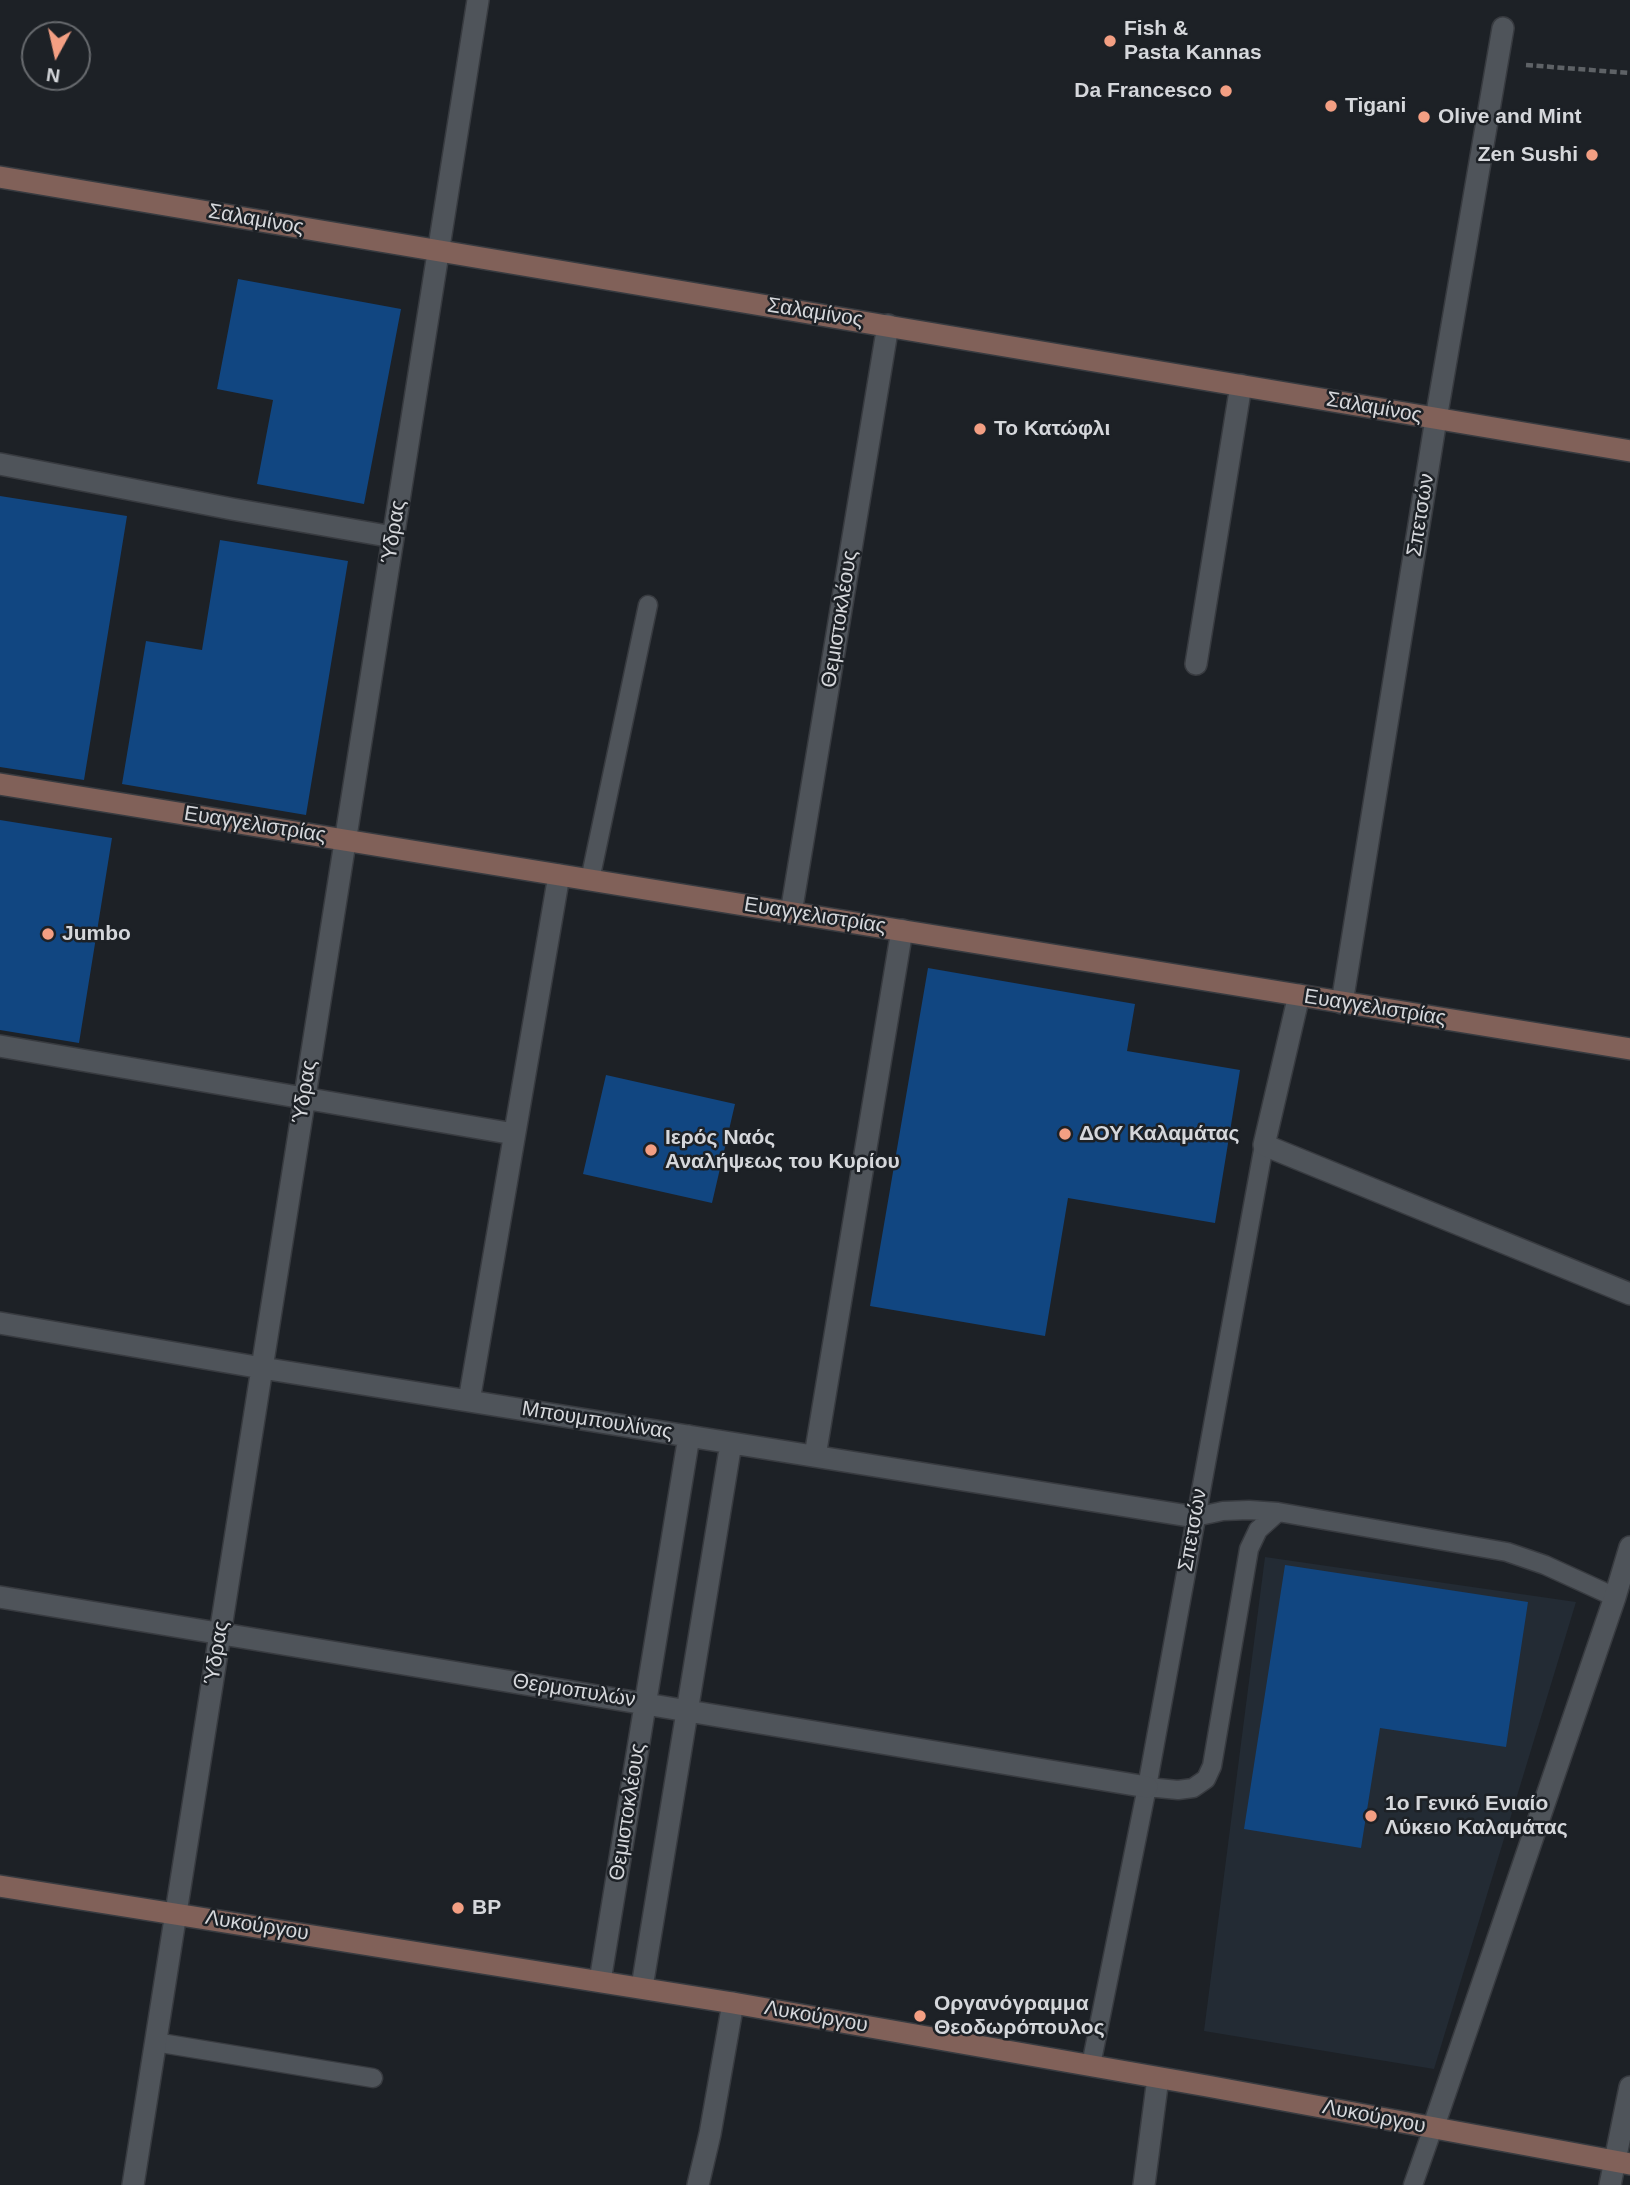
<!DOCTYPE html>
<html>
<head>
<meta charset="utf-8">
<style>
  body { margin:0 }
  #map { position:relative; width:1630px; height:2185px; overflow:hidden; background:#1d2126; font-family:Helvetica,sans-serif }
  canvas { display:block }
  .north { position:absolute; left:21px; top:21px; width:70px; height:70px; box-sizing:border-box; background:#1d2126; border:2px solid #676a6e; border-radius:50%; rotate:188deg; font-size:19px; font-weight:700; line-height:28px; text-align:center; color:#d5d7db }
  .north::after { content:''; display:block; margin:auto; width:24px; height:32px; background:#f39f83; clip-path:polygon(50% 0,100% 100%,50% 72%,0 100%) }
</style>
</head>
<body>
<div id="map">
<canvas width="1630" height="2185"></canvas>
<div class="north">N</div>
</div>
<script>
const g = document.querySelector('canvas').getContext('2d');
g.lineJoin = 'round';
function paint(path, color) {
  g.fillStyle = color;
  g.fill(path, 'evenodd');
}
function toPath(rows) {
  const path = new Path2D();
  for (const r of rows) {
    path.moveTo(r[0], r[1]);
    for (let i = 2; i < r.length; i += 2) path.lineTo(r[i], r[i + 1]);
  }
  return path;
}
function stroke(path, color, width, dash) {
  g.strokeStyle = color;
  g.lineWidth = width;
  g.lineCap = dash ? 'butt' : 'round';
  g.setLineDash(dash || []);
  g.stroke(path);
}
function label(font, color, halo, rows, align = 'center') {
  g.font = font + ' Helvetica,sans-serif';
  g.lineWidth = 5;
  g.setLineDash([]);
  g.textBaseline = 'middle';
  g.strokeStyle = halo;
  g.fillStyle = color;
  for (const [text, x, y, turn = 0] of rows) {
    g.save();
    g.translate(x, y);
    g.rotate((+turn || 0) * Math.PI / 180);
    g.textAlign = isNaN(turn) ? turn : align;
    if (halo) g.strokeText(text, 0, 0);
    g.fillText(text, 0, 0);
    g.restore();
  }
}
const built = toPath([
  [1265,1557,1576,1602,1434,2069,1204,2031]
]);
const building = toPath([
  [238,279,401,309,364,504,257,484,273,400,217,389],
  [0,496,127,516,84,780,0,767],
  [220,540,348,561,306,815,122,784,146,641,202,650],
  [0,820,112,838,79,1043,0,1030],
  [928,968,1135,1004,1127,1051,1240,1070,1215,1223,1068,1198,1045,1336,870,1306],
  [606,1075,735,1104,712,1203,583,1174],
  [1285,1565,1528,1602,1506,1747,1380,1728,1361,1848,1244,1829]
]);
const path = toPath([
  [1526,65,1630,73]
]);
const lane = toPath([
  [590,880,648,605],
  [1195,1517,1223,1511,1249,1510,1278,1512],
  [1147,1787,1178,1790,1193,1788,1206,1779,1212,1766,1249,1549,1258,1530,1278,1512,1507,1552,1545,1565,1615,1597],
  [155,2042,373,2078],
  [1091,2065,1147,1787,1264,1145],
  [1413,2185,1433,2128]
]);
const street = toPath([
  [0,464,232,509,393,537],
  [1196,664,1241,385],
  [791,913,888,325],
  [1299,995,1264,1145,1630,1294],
  [1342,1003,1436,419,1503,28],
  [0,1046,514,1134],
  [0,1323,262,1368,1195,1517],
  [469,1401,559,875],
  [815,1456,902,930],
  [0,1597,1147,1787],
  [600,1981,689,1436],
  [642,1987,731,1443],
  [1433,2128,1615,1597,1630,1547],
  [133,2185,478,0],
  [698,2185,710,2134,733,2003],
  [1144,2185,1158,2078],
  [1610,2185,1630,2087]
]);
const secondary = toPath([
  [0,177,1630,451],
  [0,784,1630,1049],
  [0,1886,733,2003,1207,2086,1630,2164]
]);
const markers = [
  [1110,41,7,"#f39f83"],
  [1226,91,7,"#f39f83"],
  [1331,106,7,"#f39f83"],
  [1424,117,7,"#f39f83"],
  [1592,155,7,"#f39f83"],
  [980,429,7,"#f39f83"],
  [48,934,7,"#f39f83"],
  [1065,1134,7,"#f39f83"],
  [651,1150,7,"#f39f83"],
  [1371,1816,7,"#f39f83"],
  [458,1908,7,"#f39f83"],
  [920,2016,7,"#f39f83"]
];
const poiNames = [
  ["Fish &",1124,29],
  ["Pasta Kannas",1124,53],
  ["Da Francesco",1212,91,"right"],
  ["Tigani",1345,106],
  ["Olive and Mint",1438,117],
  ["Zen Sushi",1578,155,"right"],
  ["Το Κατώφλι",994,429],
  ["Jumbo",62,934],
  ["ΔΟΥ Καλαμάτας",1079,1134],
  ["Ιερός Ναός",665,1138],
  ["Αναλήψεως του Κυρίου",665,1162],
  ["1ο Γενικό Ενιαίο",1385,1804],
  ["Λύκειο Καλαμάτας",1385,1828],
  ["BP",472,1908],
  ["Οργανόγραμμα",934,2004],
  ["Θεοδωρόπουλος",934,2028]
];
const streetNames = [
  ["Σαλαμίνος",256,220,10],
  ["Σαλαμίνος",815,313,9],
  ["Σαλαμίνος",1374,408,10],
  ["Σπετσών",1421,515,-81],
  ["Ύδρας",394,532,-81],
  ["Θεμιστοκλέους",840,619,-81],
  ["Ευαγγελιστρίας",255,825,9],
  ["Ευαγγελιστρίας",815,916,9],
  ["Ευαγγελιστρίας",1375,1008,9],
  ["Ύδρας",305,1092,-81],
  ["Μπουμπουλίνας",597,1421,9],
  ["Σπετσών",1193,1530,-80],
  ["Ύδρας",217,1653,-81],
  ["Θερμοπυλών",574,1691,9],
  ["Θεμιστοκλέους",628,1812,-81],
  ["Λυκούργου",257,1926,9],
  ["Λυκούργου",816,2017,10],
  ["Λυκούργου",1374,2117,11]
];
paint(built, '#232b34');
paint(building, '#114681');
stroke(lane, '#383b40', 21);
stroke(street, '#383b40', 24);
stroke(secondary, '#383b40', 24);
stroke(path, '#5e6266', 4.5, [7, 3.5]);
stroke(lane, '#4f545a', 18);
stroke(street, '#4f545a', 21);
stroke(secondary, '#816159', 21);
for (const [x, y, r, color] of markers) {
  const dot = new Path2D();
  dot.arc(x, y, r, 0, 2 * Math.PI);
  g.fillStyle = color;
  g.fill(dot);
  stroke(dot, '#1d2126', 2.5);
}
label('bold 21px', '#d5d7db', '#1d2126', poiNames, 'left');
label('21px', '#d5d7db', '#1d2126', streetNames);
</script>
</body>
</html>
